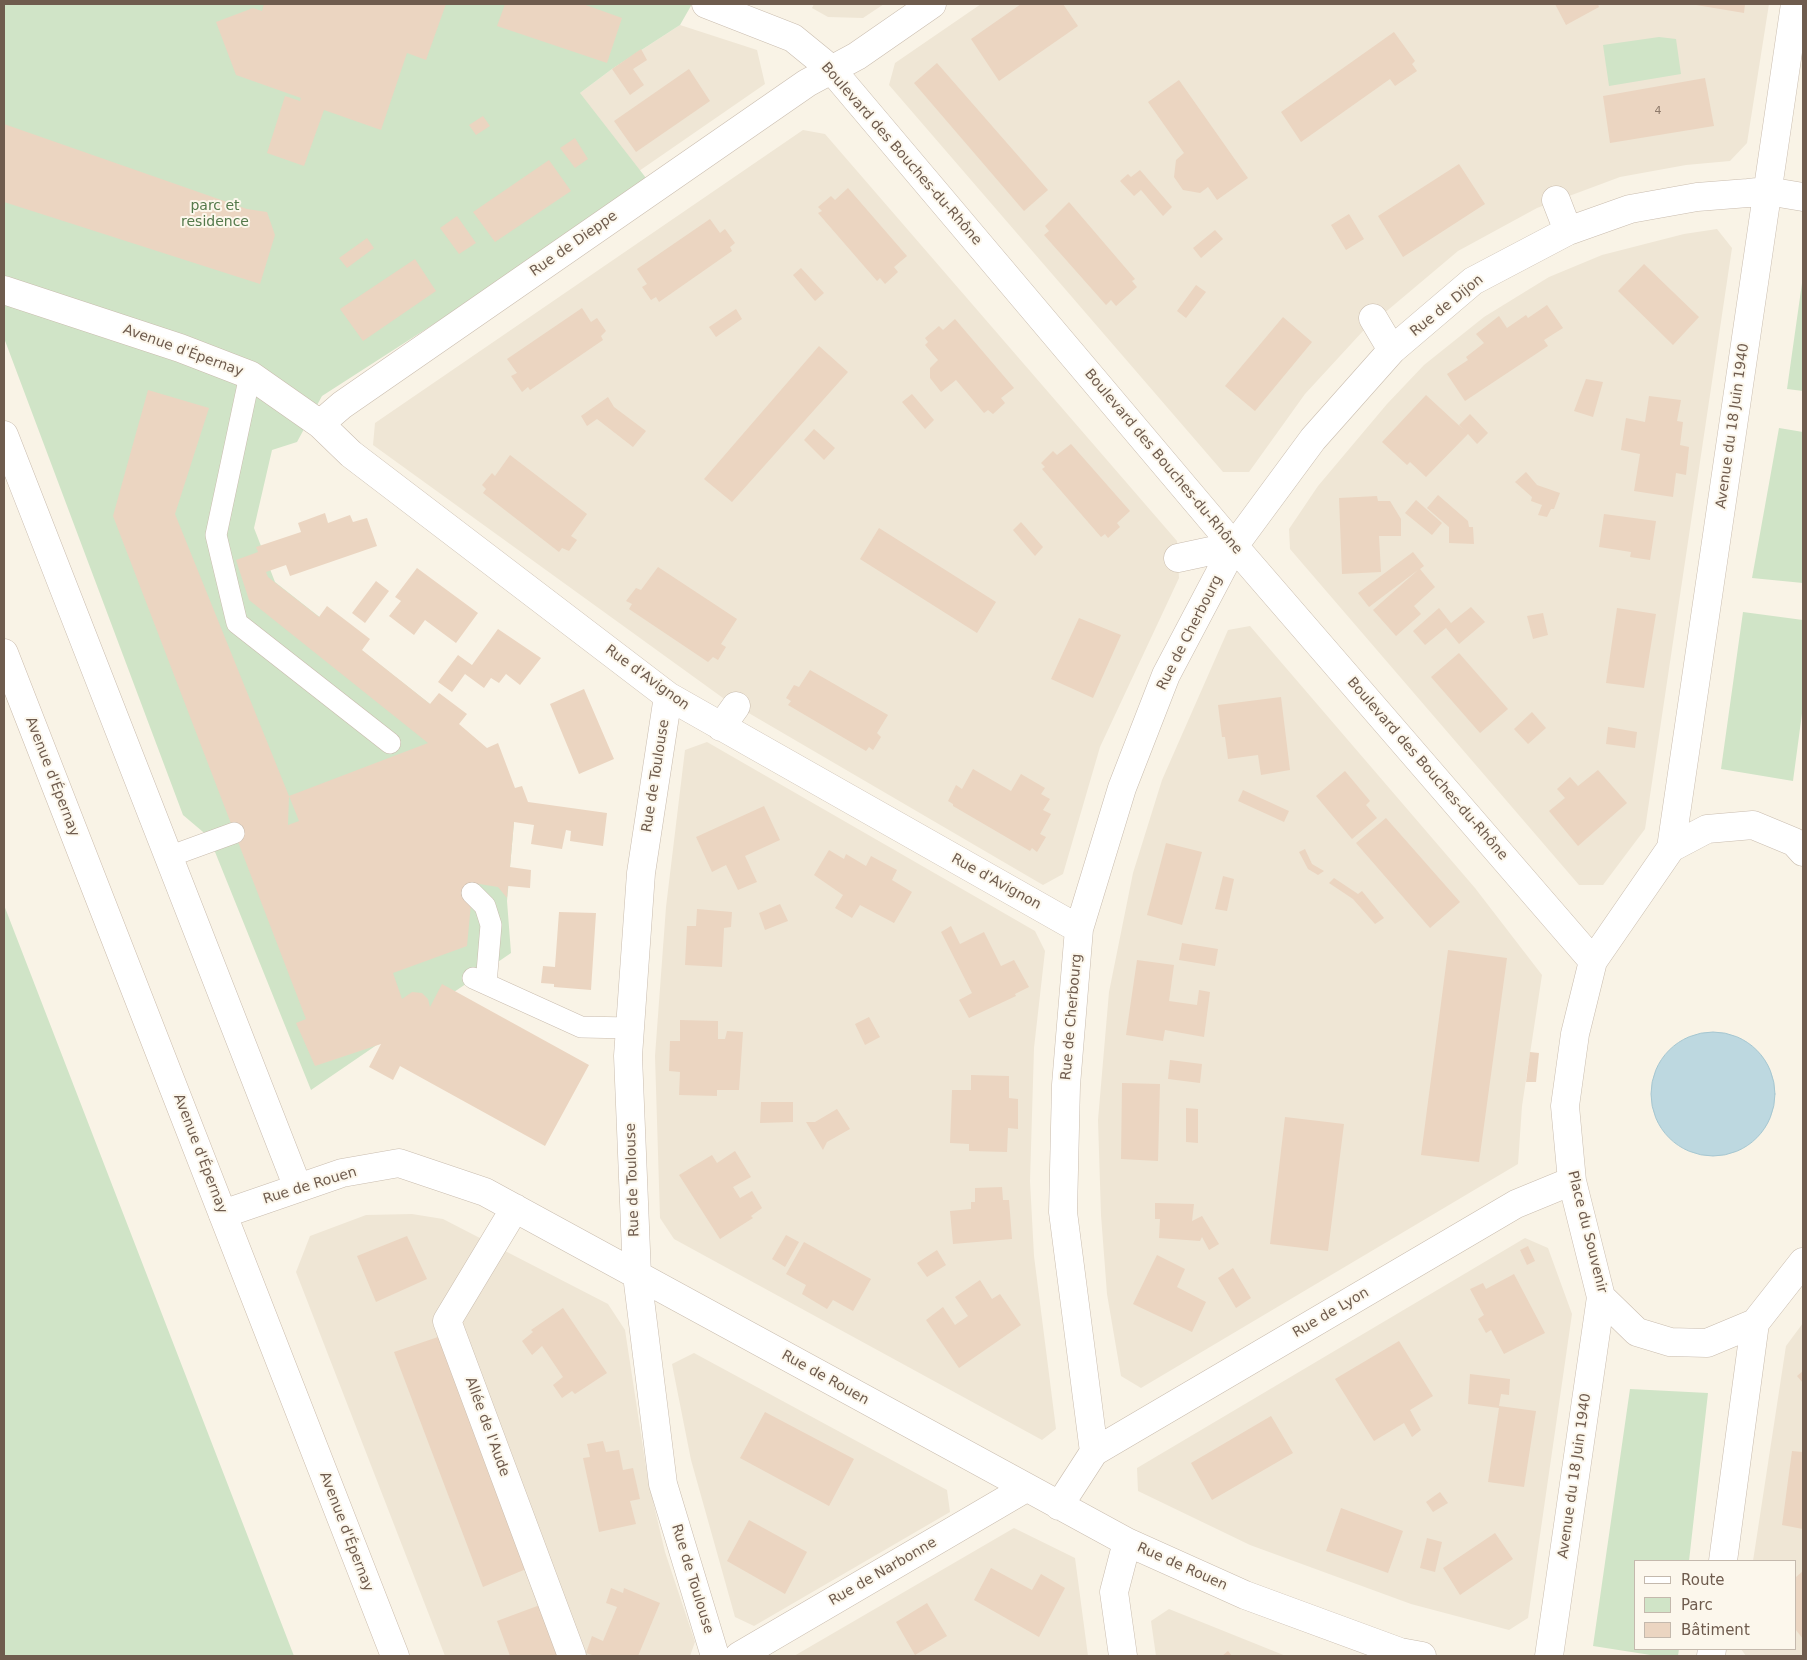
<!DOCTYPE html>
<html>
<head>
<meta charset="utf-8">
<style>
  body { margin:0 }
  #map { position:relative; width:1807px; height:1660px; overflow:hidden; background:#f9f3e6; font-family:"DejaVu Sans",sans-serif }
  canvas { display:block }
  .frame { position:absolute; inset:0; border:5px solid #6f5c4e; pointer-events:none }
  .legend { position:absolute; left:1634px; top:1560px; width:162px; height:90px; box-sizing:border-box; background:#fcf7ec; border:1px solid #c4b9ad; margin:0; padding:6px 9px; list-style:none; font-size:15px; color:#6f5c4e }
  .legend li { display:flex; align-items:center; gap:10px; height:25px }
  .legend b { width:25px; border:1px solid #c4b9ad }
</style>
</head>
<body>
<div id="map">
<canvas width="1807" height="1660"></canvas>
<div class="frame"></div>
<ul class="legend">
<li><b style="height:6px;background:#fff"></b>Route</li>
<li><b style="height:14px;background:#d0e4c7"></b>Parc</li>
<li><b style="height:14px;background:#ebd5c1"></b>Bâtiment</li>
</ul>
</div>
<script>
const g = document.querySelector('canvas').getContext('2d');
g.lineJoin = 'round';
function paint(path, color) {
  g.fillStyle = color;
  g.fill(path, 'evenodd');
}
function toPath(rows) {
  const path = new Path2D();
  for (const r of rows) {
    if (r.length === 3) {
      path.moveTo(r[0] + r[2], r[1]);
      path.arc(r[0], r[1], r[2], 0, 2 * Math.PI);
      continue;
    }
    path.moveTo(r[0], r[1]);
    for (let i = 2; i < r.length; i += 2) path.lineTo(r[i], r[i + 1]);
  }
  return path;
}
function stroke(path, color, width, dash) {
  g.strokeStyle = color;
  g.lineWidth = width;
  g.lineCap = dash ? 'butt' : 'round';
  g.setLineDash(dash || []);
  g.stroke(path);
}
function label(font, color, halo, rows, align = 'center') {
  g.font = font + ' "DejaVu Sans",sans-serif';
  g.lineWidth = 4;
  g.setLineDash([]);
  g.textBaseline = 'middle';
  g.strokeStyle = halo;
  g.fillStyle = color;
  for (const [text, x, y, turn = 0] of rows) {
    g.save();
    g.translate(x, y);
    g.rotate((+turn || 0) * Math.PI / 180);
    g.textAlign = isNaN(turn) ? turn : align;
    if (halo) g.strokeText(text, 0, 0);
    g.fillText(text, 0, 0);
    g.restore();
  }
}
const residential = toPath([
  [814,4,884,4,863,18,828,17,812,8],
  [981,4,1769,4,1747,143,1730,161,1686,165,1620,177,1537,208,1458,251,1363,331,1305,394,1249,472,1223,472,889,85,895,63],
  [680,25,757,50,765,84,351,370,580,93,612,69],
  [803,130,825,134,1177,541,1179,578,1100,747,1063,874,1043,885,723,698,373,445,375,423],
  [1717,229,1732,248,1645,829,1603,885,1579,885,1290,549,1289,529,1318,486,1387,404,1424,365,1484,317,1549,277,1602,255,1684,234],
  [1250,626,1475,888,1542,975,1522,1106,1518,1164,1141,1388,1121,1376,1107,1294,1101,1215,1098,1120,1109,992,1133,873,1162,780,1228,630],
  [707,742,1035,931,1045,951,1034,1048,1030,1181,1034,1256,1056,1429,1042,1440,674,1239,660,1218,655,1056,666,907,685,750],
  [412,1214,443,1219,608,1304,625,1330,648,1480,665,1552,695,1642,690,1656,445,1656,296,1272,310,1236,366,1215],
  [1525,1238,1548,1248,1572,1314,1528,1618,1509,1630,1411,1604,1250,1545,1138,1491,1137,1468],
  [1803,1323,1803,1656,1746,1656,1741,1649,1796,1649,1796,1561,1753,1561,1786,1346],
  [694,1353,947,1490,950,1512,754,1626,735,1617,691,1460,672,1364],
  [1014,1528,1075,1558,1088,1656,794,1656],
  [1169,1609,1286,1656,1156,1656,1151,1621]
]);
const green = toPath([
  [4,4,692,4,680,25,612,69,580,93,646,178,482,293,322,396,297,442,272,450,254,528,275,582,430,704,514,822,507,901,511,953,311,1090,209,837,183,815,4,338],
  [1659,37,1676,39,1681,74,1609,86,1603,45],
  [1803,276,1803,391,1787,389],
  [1779,428,1803,432,1803,583,1752,578],
  [1743,612,1803,620,1803,706,1793,781,1721,769],
  [4,905,294,1656,4,1656],
  [1630,1389,1708,1393,1689,1561,1636,1561,1636,1649,1679,1649,1678,1656,1657,1656,1593,1646]
]);
const water = toPath([
  [1713,1094,62]
]);
const building = toPath([
  [264,4,446,4,426,60,407,53,381,130,324,110,304,166,267,153,285,96,300,101,301,98,236,75,216,22,253,8,262,11],
  [505,4,583,4,622,18,607,63,497,26],
  [1021,4,1063,4,1078,26,999,81,971,39],
  [1555,4,1598,4,1599,7,1566,25],
  [1690,4,1745,4,1744,13],
  [1394,32,1415,61,1412,64,1417,71,1395,86,1390,79,1301,142,1281,112],
  [641,49,647,60,633,69,644,85,630,95,612,69],
  [937,63,1048,190,1024,211,914,83],
  [689,69,710,101,636,152,614,121],
  [1705,78,1714,126,1610,143,1603,96],
  [1179,80,1248,178,1217,200,1208,187,1200,193,1183,190,1174,177,1176,160,1184,153,1148,102],
  [483,116,490,126,476,135,469,125],
  [4,124,247,209,267,212,275,235,260,284,4,202],
  [575,138,588,159,575,168,560,148],
  [549,160,571,191,495,242,473,212],
  [1459,164,1485,204,1403,257,1378,216],
  [1140,170,1172,207,1163,216,1141,190,1134,196,1120,181,1128,174,1131,177],
  [848,188,907,256,894,267,898,272,885,284,880,278,877,281,818,213,822,211,818,207,831,196,835,200],
  [1069,202,1135,279,1132,281,1137,287,1116,306,1111,300,1106,305,1044,235,1049,231,1045,226],
  [1349,214,1364,239,1346,250,1331,225],
  [457,216,476,243,459,254,440,228],
  [710,219,720,233,725,229,735,243,730,247,732,251,659,302,656,297,651,300,642,287,647,284,637,269],
  [1215,230,1223,239,1201,258,1193,248],
  [367,238,374,248,347,268,339,258],
  [415,259,436,291,363,341,340,309],
  [1644,264,1699,317,1673,345,1618,291],
  [801,268,824,293,815,301,793,275],
  [1196,285,1206,292,1186,318,1177,311],
  [1547,305,1563,328,1544,340,1548,346,1465,401,1447,374,1468,360,1466,357,1484,343,1476,334,1499,316,1507,328,1526,315,1528,318],
  [582,308,591,322,597,318,606,331,601,336,603,340,530,390,528,387,522,392,511,376,517,373,507,359],
  [736,309,742,319,716,337,709,327],
  [1283,317,1312,342,1255,411,1225,386],
  [955,319,1014,388,1001,398,1005,403,993,414,988,410,984,413,956,380,941,392,930,378,930,368,938,360,925,345,928,342,925,338,939,326,943,330],
  [819,346,848,372,732,502,704,479],
  [1586,379,1603,382,1593,417,1574,411],
  [148,390,209,408,175,514,289,796,428,743,249,600,236,560,258,552,256,547,301,532,298,523,325,513,328,523,350,515,353,522,367,518,377,546,290,576,286,565,266,572,268,577,319,617,327,606,370,639,362,650,430,704,439,693,467,714,459,724,487,748,498,743,515,788,522,786,528,802,607,813,603,846,570,841,571,831,566,830,562,849,531,844,534,825,514,822,510,867,531,870,530,888,508,886,507,898,498,887,473,883,467,946,393,973,402,999,412,992,422,993,428,999,430,1007,442,984,589,1065,545,1146,400,1066,393,1080,369,1067,381,1044,315,1066,296,1023,306,1019,113,516],
  [289,796,299,821,288,825],
  [912,394,934,420,925,429,902,402],
  [1426,395,1465,431,1459,425,1470,414,1488,433,1477,444,1468,434,1426,477,1410,462,1407,465,1382,442],
  [1649,396,1681,400,1677,421,1683,422,1680,445,1689,447,1686,475,1676,473,1673,497,1634,491,1640,454,1621,450,1626,418,1645,422],
  [608,397,614,407,646,431,633,447,597,419,587,426,581,416],
  [814,429,835,448,824,460,804,440],
  [1071,444,1130,511,1117,523,1120,527,1108,538,1105,534,1101,537,1042,469,1045,467,1041,463,1053,451,1057,455],
  [510,455,587,514,571,536,577,540,569,551,562,548,559,552,483,493,486,489,482,485,492,473,495,476],
  [1526,472,1537,485,1560,493,1554,509,1551,509,1547,517,1538,515,1542,505,1531,501,1532,497,1515,482],
  [1438,495,1468,521,1469,527,1473,527,1474,544,1449,543,1449,527,1427,508],
  [1377,496,1378,501,1390,501,1401,519,1401,536,1379,536,1381,572,1342,574,1339,498],
  [1416,500,1442,523,1432,535,1405,513],
  [1604,514,1656,521,1650,560,1630,557,1631,552,1599,547],
  [1021,522,1043,547,1035,556,1013,530],
  [879,528,996,602,977,633,860,559],
  [1413,552,1424,566,1420,569,1435,587,1414,606,1421,614,1396,636,1373,610,1418,570,1369,607,1358,593],
  [658,567,737,619,721,644,726,647,718,660,713,657,708,662,629,609,632,604,626,601,636,588,641,590],
  [417,568,478,613,456,643,425,620,414,635,389,616,401,601,395,597],
  [376,581,389,591,365,623,352,613],
  [1471,607,1485,622,1459,644,1446,628,1425,645,1413,631,1439,608,1451,623],
  [1617,608,1656,614,1644,688,1606,683],
  [1543,613,1548,635,1533,639,1527,616],
  [1079,618,1121,635,1093,698,1051,679],
  [498,629,541,658,520,685,506,674,499,683,491,678,484,688,465,674,452,692,438,682,458,655,472,665],
  [1459,653,1508,709,1480,733,1431,677],
  [810,670,888,715,877,733,881,737,873,750,869,747,866,751,788,705,791,701,786,698,794,685,799,687],
  [584,689,614,759,579,774,550,704],
  [1281,697,1290,770,1261,775,1258,755,1228,759,1225,737,1222,737,1218,705],
  [1532,712,1546,728,1528,744,1514,729],
  [1608,727,1637,732,1635,748,1606,744],
  [973,769,1011,791,1021,774,1045,788,1041,794,1050,799,1043,810,1051,814,1040,834,1046,837,1037,852,1032,848,1030,851,953,806,953,804,948,801,956,785,962,789],
  [1598,770,1627,803,1578,846,1549,811,1565,798,1557,789,1570,777,1578,786],
  [1345,771,1370,801,1366,805,1377,818,1352,839,1316,796],
  [1243,790,1289,811,1284,822,1238,801],
  [764,806,780,840,745,856,757,882,738,890,726,865,712,872,696,837],
  [1386,818,1460,902,1430,928,1356,843],
  [1166,843,1202,852,1182,925,1147,915],
  [1305,849,1312,864,1324,871,1318,875,1308,869,1299,852],
  [829,850,844,859,846,854,866,866,871,856,897,870,892,880,912,892,894,923,860,905,852,918,835,908,843,895,814,875],
  [1223,876,1234,879,1227,911,1215,909],
  [1334,878,1358,894,1362,891,1384,918,1375,924,1353,899,1329,883],
  [780,904,788,921,765,930,759,913],
  [697,909,732,912,731,927,724,928,722,967,685,965,687,926,696,926],
  [559,912,596,913,591,990,554,987,554,984,541,983,543,966,555,967],
  [951,926,960,944,984,932,1001,966,1014,960,1029,987,1015,994,1016,996,969,1018,959,1000,972,993,941,932],
  [1182,943,1218,949,1215,966,1179,960],
  [1448,950,1507,958,1479,1162,1421,1155],
  [1137,960,1174,965,1169,1001,1197,1005,1199,990,1210,992,1204,1037,1165,1030,1163,1041,1126,1035],
  [869,1017,880,1037,865,1045,855,1024],
  [680,1020,718,1021,718,1039,725,1039,727,1031,743,1032,739,1090,717,1090,717,1096,679,1095,680,1072,669,1071,670,1041,680,1041],
  [1530,1052,1539,1053,1536,1082,1526,1082],
  [1170,1060,1202,1064,1200,1083,1168,1079],
  [971,1075,1009,1076,1009,1098,1018,1099,1018,1129,1008,1128,1007,1152,969,1151,969,1144,950,1143,952,1090,971,1090],
  [1122,1083,1160,1084,1158,1161,1121,1159],
  [761,1102,793,1102,793,1122,760,1123],
  [1186,1108,1198,1109,1198,1143,1186,1142],
  [837,1109,850,1129,827,1142,823,1150,806,1122,815,1122],
  [1285,1117,1344,1124,1328,1251,1270,1244],
  [735,1151,751,1177,733,1187,740,1198,752,1191,762,1208,751,1216,753,1218,720,1239,679,1175,712,1155,717,1163],
  [1002,1187,1003,1200,1009,1200,1012,1239,953,1244,950,1211,971,1209,971,1202,975,1202,975,1188],
  [1155,1203,1194,1204,1192,1221,1202,1216,1219,1244,1209,1250,1202,1237,1200,1241,1159,1238,1160,1219,1155,1219],
  [786,1235,799,1242,785,1267,772,1259],
  [407,1236,427,1279,376,1302,357,1256],
  [804,1242,871,1279,853,1311,833,1300,827,1309,802,1294,806,1285,786,1274],
  [1528,1246,1535,1261,1527,1265,1520,1250],
  [937,1250,946,1265,927,1277,917,1263],
  [1157,1255,1185,1269,1177,1287,1206,1302,1192,1332,1133,1304],
  [1233,1268,1251,1298,1236,1308,1218,1278],
  [1514,1274,1545,1333,1504,1354,1491,1330,1486,1333,1478,1319,1484,1315,1470,1289,1483,1283,1486,1289],
  [980,1280,992,1299,1000,1294,1021,1325,959,1368,926,1320,943,1307,955,1325,968,1316,955,1297],
  [563,1308,607,1373,575,1394,572,1391,562,1398,553,1385,563,1377,542,1346,532,1355,522,1341,533,1332,531,1330],
  [438,1337,526,1569,483,1587,394,1352],
  [1399,1341,1433,1396,1410,1410,1421,1430,1412,1437,1404,1423,1374,1441,1335,1379],
  [1803,1371,1803,1383,1797,1376],
  [1470,1374,1510,1379,1509,1395,1501,1394,1499,1406,1536,1411,1524,1487,1488,1482,1499,1408,1468,1404],
  [765,1412,854,1459,829,1506,740,1458],
  [1271,1416,1293,1453,1212,1500,1191,1463],
  [603,1441,606,1452,619,1450,623,1470,633,1468,640,1499,630,1501,636,1524,599,1532,583,1458,590,1457,587,1444],
  [1792,1451,1803,1452,1803,1529,1782,1525],
  [1440,1492,1448,1503,1433,1512,1426,1502],
  [1341,1508,1403,1531,1388,1573,1326,1551],
  [749,1520,807,1552,785,1594,727,1561],
  [1495,1533,1513,1559,1460,1595,1443,1568],
  [1427,1538,1442,1542,1435,1572,1420,1568],
  [991,1568,1032,1590,1041,1574,1065,1588,1039,1637,974,1600],
  [1803,1571,1803,1639,1796,1630,1796,1577],
  [611,1588,623,1593,624,1588,660,1603,638,1656,595,1656,586,1653,592,1636,603,1641,617,1607,606,1603],
  [927,1603,947,1636,915,1655,896,1622],
  [540,1605,559,1656,510,1656,497,1621],
  [1228,1651,1232,1656,1222,1656]
]);
const lane = toPath([
  [250,375,216,535,237,623,390,743],
  [168,857,234,833],
  [472,893,485,906,491,925,486,984],
  [473,978,581,1027,630,1028]
]);
const street = toPath([
  [706,4,793,38,831,69,1234,546,1593,961],
  [1556,200,1568,231],
  [4,290,180,348,250,375,320,424,351,454,668,696,1079,929],
  [1373,318,1392,350],
  [320,424,342,405,807,83,857,56,932,4],
  [4,435,298,1188],
  [1178,558,1234,546],
  [668,696,641,873,628,1056,637,1275,663,1484,715,1656],
  [721,727,736,706],
  [1671,848,1795,4],
  [1803,852,1794,842,1753,825,1707,829,1671,848,1593,961,1575,1034,1565,1106,1572,1181,1601,1297,1637,1332,1670,1342,1707,1343,1755,1323,1803,1262],
  [515,1208,447,1321,572,1656],
  [223,1214,342,1173,399,1163,485,1192,1127,1542,1245,1595,1400,1652,1422,1656],
  [1094,1452,1516,1204,1572,1181],
  [1059,1506,1094,1452,1063,1212,1066,1085,1079,929,1122,788,1166,675,1234,546,1313,439,1392,350,1473,281,1568,231,1630,209,1697,197,1748,193,1767,191,1803,197],
  [1723,1561,1755,1323],
  [739,1656,1026,1488],
  [1123,1656,1114,1592,1127,1542],
  [1549,1656,1601,1297],
  [1711,1656,1712,1649]
]);
const secondary = toPath([
  [4,653,395,1656]
]);
const numberNames = [
  ["4",1658,111]
];
const streetNames = [
  ["Boulevard des Bouches-du-Rhône",901,154,49],
  ["Rue de Dieppe",574,244,-35],
  ["Rue de Dijon",1447,306,-39],
  ["Avenue d'Épernay",183,351,20],
  ["Avenue du 18 Juin 1940",1733,426,-82],
  ["Boulevard des Bouches-du-Rhône",1163,462,50],
  ["Rue de Cherbourg",1190,633,-63],
  ["Rue d'Avignon",647,678,36],
  ["Boulevard des Bouches-du-Rhône",1427,769,49],
  ["Rue de Toulouse",656,776,-81],
  ["Avenue d'Épernay",52,777,69],
  ["Rue d'Avignon",996,882,29],
  ["Rue de Cherbourg",1072,1017,-85],
  ["Avenue d'Épernay",200,1154,69],
  ["Rue de Toulouse",633,1180,-92],
  ["Rue de Rouen",310,1186,-17],
  ["Place du Souvenir",1587,1232,76],
  ["Rue de Lyon",1331,1313,-30],
  ["Rue de Rouen",825,1378,29],
  ["Allée de l'Aude",487,1427,70],
  ["Avenue du 18 Juin 1940",1575,1476,-82],
  ["Avenue d'Épernay",346,1532,69],
  ["Rue de Rouen",1182,1567,24],
  ["Rue de Narbonne",883,1572,-30],
  ["Rue de Toulouse",692,1579,73]
];
const parkNames = [
  ["parc et",215,206],
  ["residence",215,222]
];
paint(residential, '#efe6d5');
paint(green, '#d0e4c7');
paint(water, '#bdd8e0');
stroke(water, '#a5c6d0', 1);
paint(building, '#ebd5c1');
stroke(lane, '#c9bcae', 22);
stroke(street, '#c9bcae', 29);
stroke(secondary, '#cbbcac', 29);
stroke(lane, '#fff', 21);
stroke(street, '#fff', 28);
stroke(secondary, '#fff', 28);
label('11px', '#8e7a6b', null, numberNames);
label('14px', '#6f5c4e', '#fcf7ec', streetNames);
label('14px', '#54794b', '#fcf7ec', parkNames);
</script>
</body>
</html>
